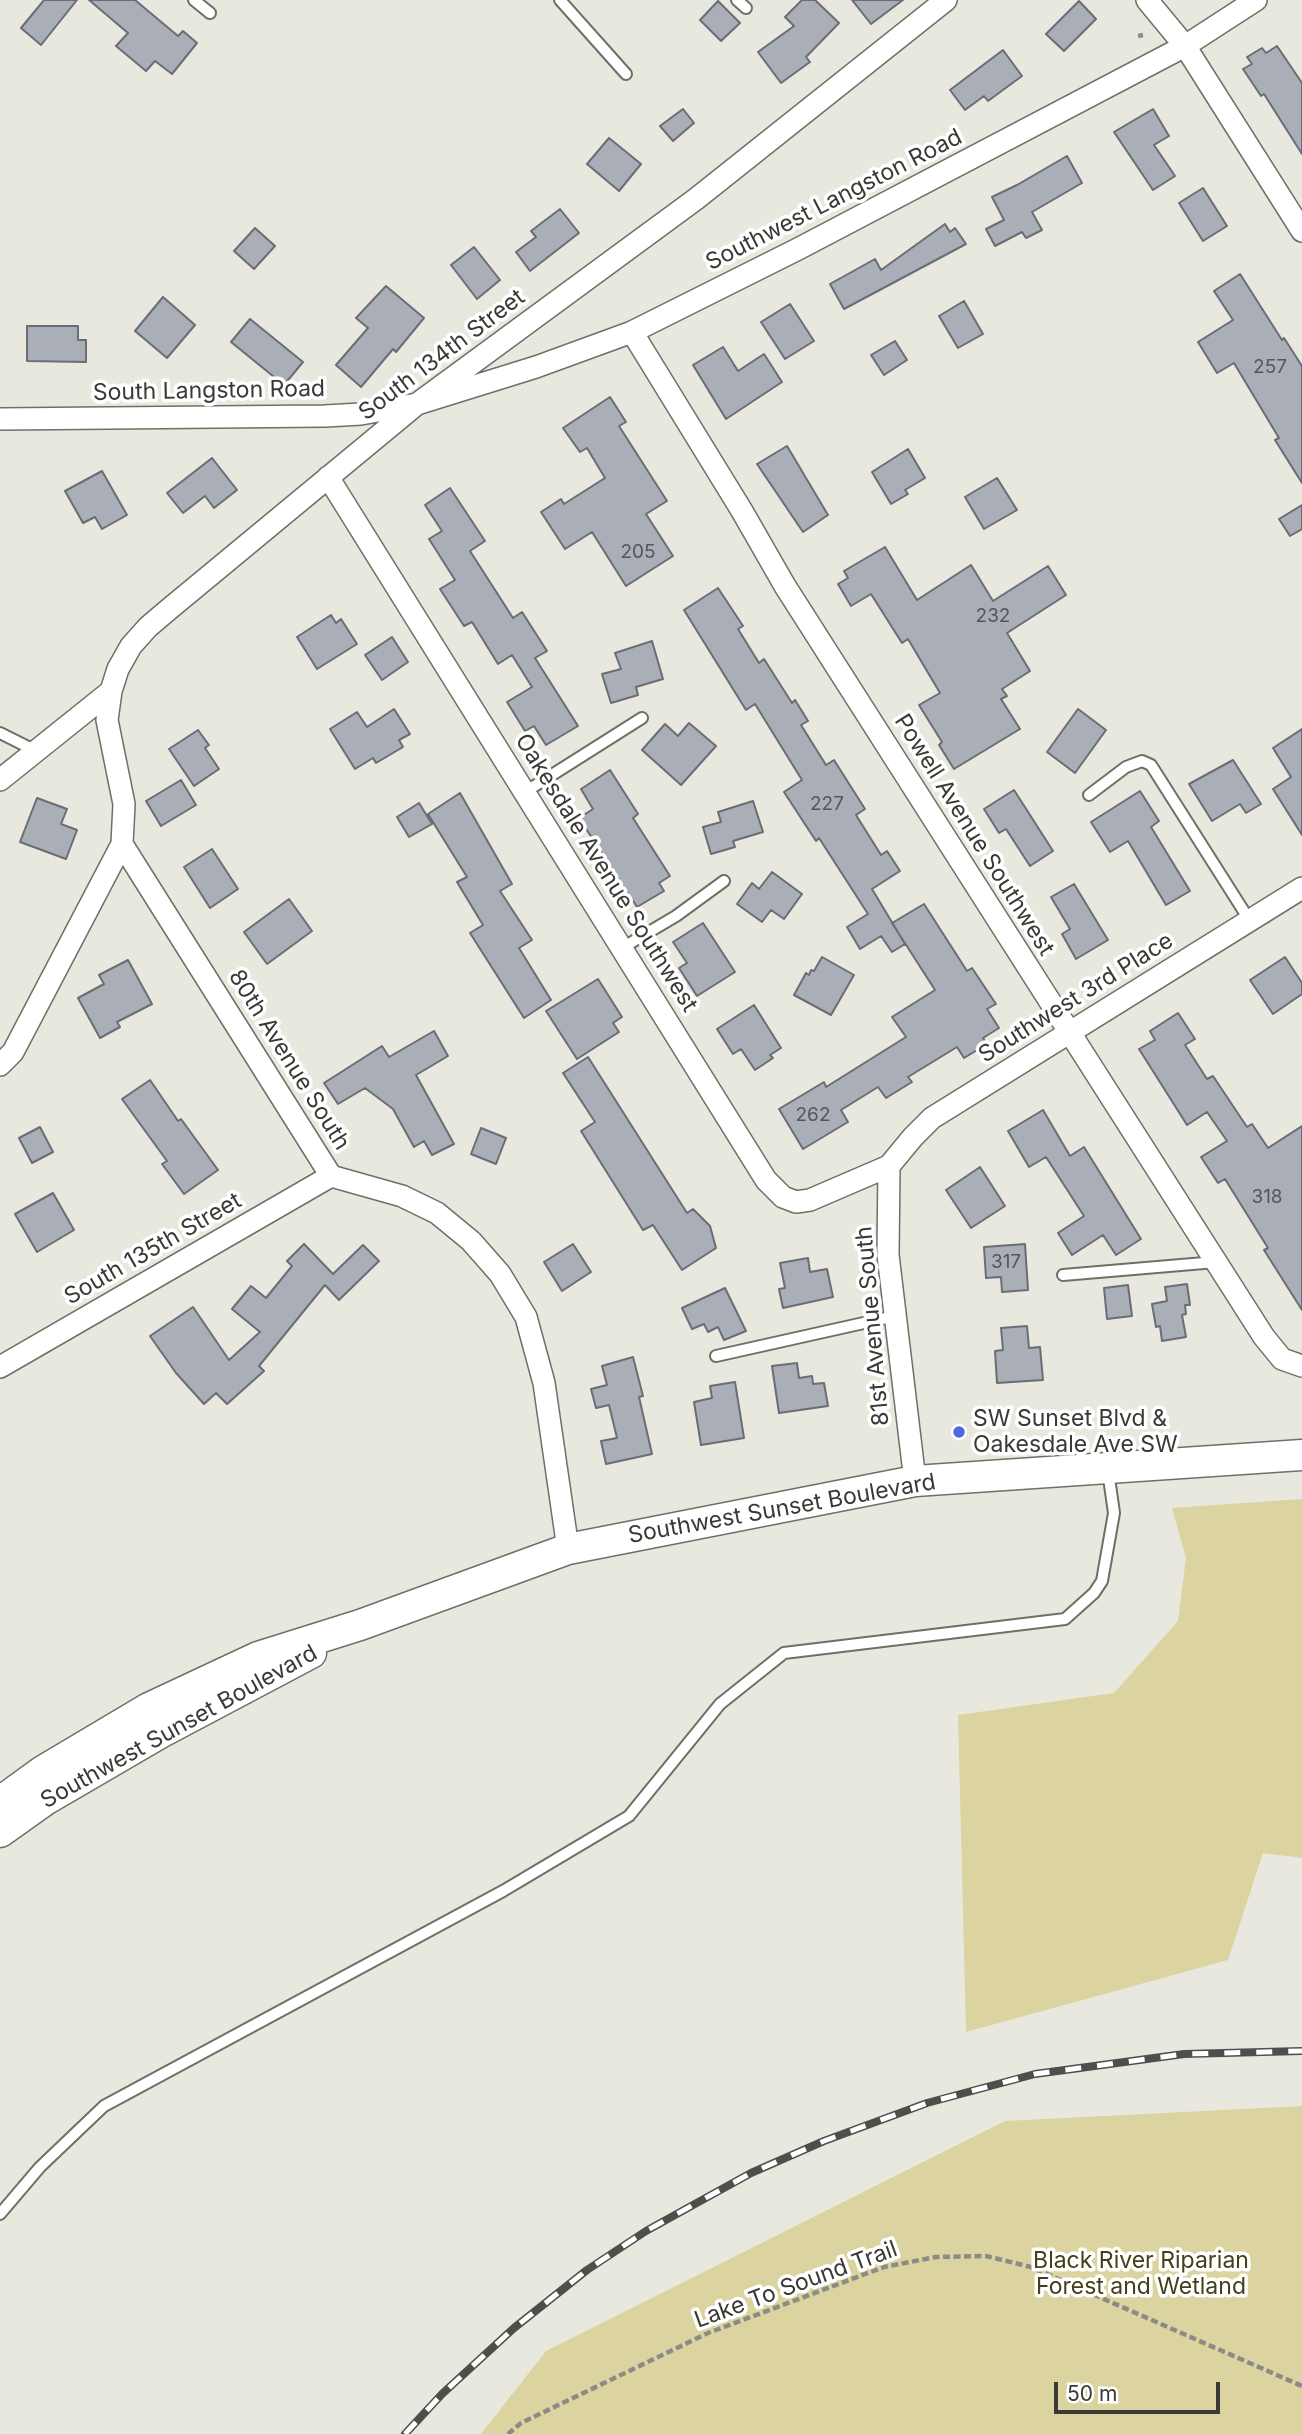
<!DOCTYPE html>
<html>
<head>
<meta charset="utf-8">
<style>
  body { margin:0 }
  #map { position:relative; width:1302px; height:2434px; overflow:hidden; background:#e9e8de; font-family:Inter,sans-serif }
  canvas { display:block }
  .scale { position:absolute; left:1054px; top:2382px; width:166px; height:32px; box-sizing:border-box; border:4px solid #3a3936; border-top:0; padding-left:9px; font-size:21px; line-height:24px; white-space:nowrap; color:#3a3936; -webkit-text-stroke:5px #fff; paint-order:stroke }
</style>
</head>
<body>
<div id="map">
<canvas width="1302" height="2434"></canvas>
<div class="scale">50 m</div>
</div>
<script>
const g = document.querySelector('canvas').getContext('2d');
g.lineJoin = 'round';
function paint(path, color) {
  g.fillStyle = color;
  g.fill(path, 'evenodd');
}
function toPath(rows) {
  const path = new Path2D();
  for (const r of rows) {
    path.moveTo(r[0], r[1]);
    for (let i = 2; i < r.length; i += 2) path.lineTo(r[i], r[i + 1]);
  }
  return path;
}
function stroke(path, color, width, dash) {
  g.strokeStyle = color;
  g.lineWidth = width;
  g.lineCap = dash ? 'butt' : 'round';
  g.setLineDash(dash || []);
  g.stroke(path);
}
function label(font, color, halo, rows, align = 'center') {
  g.font = font + ' Inter,sans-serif';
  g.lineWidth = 7;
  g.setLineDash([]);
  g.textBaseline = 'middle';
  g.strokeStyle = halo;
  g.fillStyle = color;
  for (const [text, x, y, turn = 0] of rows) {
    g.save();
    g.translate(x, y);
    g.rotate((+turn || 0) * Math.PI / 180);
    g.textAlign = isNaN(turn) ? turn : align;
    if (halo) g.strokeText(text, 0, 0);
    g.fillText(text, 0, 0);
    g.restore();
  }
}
const green = toPath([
  [1302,1499,1302,1858,1263,1853,1228,1960,966,2032,958,1715,1114,1693,1178,1621,1186,1558,1172,1508],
  [1302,2106,1302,2434,481,2434,546,2351,1005,2121]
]);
const building = toPath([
  [44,0,77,0,41,45,21,28,44,0],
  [89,0,135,0,178,36,183,31,197,43,172,74,155,61,146,71,116,46,128,33,89,0],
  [802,0,815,0,839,23,806,57,810,62,781,83,758,52,794,26,785,17,802,0],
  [852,0,903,0,871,24,852,0],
  [718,1,740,23,721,41,700,20,718,1],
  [1079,1,1096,19,1064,51,1046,34,1079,1],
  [1277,46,1302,83,1302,154,1264,94,1261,96,1243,69,1252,64,1247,57,1262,48,1266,53,1277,46],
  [1003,50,1022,76,988,101,984,96,965,110,950,90,1003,50],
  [683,109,694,123,673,141,660,126,683,109],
  [1153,109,1169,136,1154,145,1175,176,1153,190,1114,132,1153,109],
  [609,138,641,164,619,191,587,164,609,138],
  [1067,156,1082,183,1032,212,1042,230,1026,238,1022,232,995,246,986,229,1004,220,992,197,1017,185,1067,156],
  [1203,188,1227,226,1203,241,1179,203,1203,188],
  [560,209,579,233,530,271,516,252,536,237,531,231,560,209],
  [945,224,950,232,955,228,966,244,844,309,830,284,875,259,881,270,945,224],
  [255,228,275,246,254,269,234,251,255,228],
  [474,247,500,280,477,299,451,265,474,247],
  [1240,274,1282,340,1284,338,1302,366,1302,483,1275,440,1279,438,1234,363,1217,373,1198,342,1233,320,1214,291,1240,274],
  [386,286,424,318,396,352,393,349,361,387,336,365,368,328,356,318,386,286],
  [163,297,195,325,167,358,135,331,163,297],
  [964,301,983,334,958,348,939,316,964,301],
  [790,304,814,341,785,359,761,322,790,304],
  [250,319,303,362,284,385,231,342,250,319],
  [27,326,78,326,78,340,86,340,86,362,27,361,27,326],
  [895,341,907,360,884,375,871,355,895,341],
  [723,347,738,371,764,354,782,382,726,419,693,365,723,347],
  [610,397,626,422,619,426,667,501,646,514,673,556,626,586,592,532,565,549,541,512,561,499,564,504,605,478,587,448,580,452,563,428,610,397],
  [787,446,828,515,803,532,757,464,787,446],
  [908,449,925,478,905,490,908,494,891,504,872,472,908,449],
  [212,458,237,490,214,508,205,496,183,513,167,493,212,458],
  [102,471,127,515,102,529,95,517,83,523,65,491,102,471],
  [997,478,1017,510,984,529,965,497,997,478],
  [450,488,485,541,470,551,513,618,522,612,547,651,535,658,578,726,546,745,534,726,525,731,507,702,532,687,512,655,498,664,472,622,464,626,440,589,455,580,429,539,442,531,425,505,450,488],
  [1302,505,1302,529,1290,536,1279,519,1302,505],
  [885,547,917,600,971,565,993,601,1048,566,1066,595,1007,633,1030,671,1002,689,1007,696,1001,699,1020,729,954,769,939,745,942,742,919,705,940,693,908,639,902,643,871,594,851,606,838,584,848,578,844,571,885,547],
  [718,588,743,626,738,629,759,663,764,659,792,703,795,700,808,721,801,725,826,765,834,760,865,809,856,815,881,855,887,851,900,871,872,889,905,944,892,952,881,936,860,949,847,927,868,914,819,838,816,841,784,792,802,780,755,704,746,710,684,610,718,588],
  [331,615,336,623,341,619,357,644,317,669,297,637,331,615],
  [392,637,408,662,382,680,365,655,392,637],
  [652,641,663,679,636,687,638,695,611,703,602,674,621,669,615,653,652,641],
  [394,709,410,734,399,740,403,747,376,763,373,758,355,769,330,729,357,712,367,727,394,709],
  [1078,709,1106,730,1075,773,1047,752,1078,709],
  [689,723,716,746,681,785,642,750,665,724,678,736,689,723],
  [1302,729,1302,835,1273,789,1291,777,1273,748,1302,729],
  [198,730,209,745,205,748,219,769,194,786,169,749,198,730],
  [1233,760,1261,804,1246,813,1240,804,1212,821,1189,784,1233,760],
  [610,770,638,814,633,818,670,876,659,883,664,891,637,907,579,818,593,809,581,789,610,770],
  [181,780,196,805,161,826,146,801,181,780],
  [1014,790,1053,851,1030,866,1006,829,999,833,984,809,1014,790],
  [1140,791,1159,821,1151,827,1190,891,1166,905,1128,841,1110,852,1091,822,1140,791],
  [460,793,512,884,500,891,532,940,519,948,551,1000,524,1018,470,933,483,925,457,882,467,877,428,814,460,793],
  [37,798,67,809,61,824,77,830,66,859,20,842,37,798],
  [753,801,763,832,733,841,735,847,711,854,703,827,721,822,718,812,753,801],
  [419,803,432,824,409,837,397,817,419,803],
  [212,849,238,889,210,908,184,867,212,849],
  [772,872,802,894,784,919,771,910,762,922,737,904,752,883,759,889,772,872],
  [1074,884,1108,940,1076,959,1062,934,1070,929,1051,897,1074,884],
  [289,899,312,931,267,964,244,932,289,899],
  [924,904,967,971,972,968,996,1004,987,1009,999,1028,983,1038,987,1044,964,1058,957,1047,908,1077,912,1082,886,1098,878,1087,841,1110,848,1122,803,1149,779,1109,824,1082,826,1087,906,1037,892,1017,935,990,892,923,924,904],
  [703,923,735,972,697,996,679,968,687,963,673,942,703,923],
  [822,957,854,975,831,1015,794,995,806,973,809,975,811,970,814,971,822,957],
  [1285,957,1302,983,1302,994,1273,1014,1250,980,1285,957],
  [128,960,152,1004,117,1022,120,1027,100,1038,78,998,104,984,99,975,128,960],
  [598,979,622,1017,613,1023,619,1032,577,1059,546,1011,598,979],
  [754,1005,781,1048,770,1055,773,1058,755,1070,741,1049,733,1054,717,1029,754,1005],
  [1178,1013,1195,1039,1185,1045,1207,1079,1213,1076,1247,1127,1252,1124,1268,1148,1302,1126,1302,1310,1264,1250,1268,1248,1225,1179,1218,1183,1201,1157,1227,1141,1207,1112,1187,1125,1139,1049,1155,1040,1150,1031,1178,1013],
  [434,1031,448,1056,416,1075,454,1144,432,1155,424,1141,414,1147,393,1109,365,1088,338,1104,324,1083,382,1046,389,1057,434,1031],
  [588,1057,687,1213,693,1209,710,1226,716,1248,682,1270,653,1225,643,1230,581,1131,595,1122,563,1073,588,1057],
  [150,1080,178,1121,181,1119,218,1170,184,1194,162,1164,167,1161,122,1099,150,1080],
  [1043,1110,1070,1156,1084,1147,1141,1239,1116,1255,1103,1235,1072,1255,1058,1233,1084,1216,1046,1157,1029,1167,1008,1131,1043,1110],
  [40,1127,53,1152,32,1163,19,1138,40,1127],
  [481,1128,506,1138,496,1164,471,1154,481,1128],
  [980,1167,1005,1206,971,1228,946,1190,980,1167],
  [53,1193,74,1230,37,1252,15,1214,53,1193],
  [304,1244,333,1274,363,1245,379,1261,339,1300,325,1285,259,1366,264,1371,227,1404,216,1393,204,1404,176,1373,150,1336,193,1307,229,1360,260,1332,232,1309,251,1286,266,1298,292,1266,287,1261,304,1244],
  [573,1244,591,1272,562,1291,544,1262,573,1244],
  [1025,1244,1028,1290,1002,1292,1001,1277,986,1278,984,1247,1025,1244],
  [808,1258,810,1272,827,1269,833,1297,783,1308,779,1289,785,1288,780,1263,808,1258],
  [1187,1284,1190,1305,1185,1305,1186,1314,1182,1315,1186,1337,1162,1341,1160,1326,1156,1327,1152,1304,1167,1301,1165,1287,1187,1284],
  [1128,1285,1132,1316,1107,1319,1104,1288,1128,1285],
  [725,1288,746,1331,724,1340,718,1327,708,1332,704,1324,692,1329,682,1308,725,1288],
  [1027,1326,1029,1348,1040,1347,1043,1380,997,1383,995,1351,1003,1350,1001,1328,1027,1326],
  [633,1357,643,1396,639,1397,652,1454,606,1464,601,1441,617,1438,609,1405,596,1408,591,1389,607,1385,602,1366,633,1357],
  [797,1363,799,1378,812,1376,813,1384,824,1383,828,1406,779,1413,772,1366,797,1363],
  [735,1382,744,1438,701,1445,694,1402,712,1398,710,1386,735,1382]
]);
const path = toPath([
  [1138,36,1143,35],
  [508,2434,521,2423,708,2333,884,2267,936,2257,986,2256,1031,2267,1302,2386]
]);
const lane = toPath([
  [194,0,210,13],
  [560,0,626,74],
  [737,0,746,8],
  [0,733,36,751],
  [525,792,642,718],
  [1089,795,1126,767,1142,761,1151,765,1250,921],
  [622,948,676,916,724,881],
  [1063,1275,1216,1262],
  [716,1356,895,1316],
  [0,2214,40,2167,104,2106,503,1891,629,1816,720,1704,784,1653,1065,1619,1094,1593,1102,1581,1114,1513,1108,1471]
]);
const street = toPath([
  [1147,0,1185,46,1302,231],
  [632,332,742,511,785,586,1264,1337,1282,1359,1302,1366],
  [0,419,325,416,361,414,417,404,536,367,632,332,798,249,1185,46,1256,0],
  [328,477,766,1180,783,1197,796,1202,810,1200,889,1166,913,1137,932,1118,1302,888],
  [0,780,111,691],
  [122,844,331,1176,402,1196,437,1213,471,1241,500,1274,526,1317,544,1383,568,1549],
  [0,1065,13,1052,122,844,124,804,107,720,111,691,118,669,131,646,148,627,168,610,417,404,696,199,946,0],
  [889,1166,888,1255,915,1481],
  [0,1367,331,1176]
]);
const secondary = toPath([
  [0,1802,43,1771,149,1708,258,1657,360,1625,568,1549,915,1481,1302,1455],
  [0,1832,45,1800,160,1733,311,1653]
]);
const rail = toPath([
  [405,2434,442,2394,514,2328,587,2270,646,2231,751,2173,824,2141,927,2103,1035,2074,1184,2054,1302,2051]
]);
const markers = [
  [959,1432,7,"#4a6add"]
];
const numberNames = [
  ["257",1270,367],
  ["205",638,552],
  ["232",993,616],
  ["227",827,804],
  ["262",813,1115],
  ["318",1267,1197],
  ["317",1006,1262]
];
const streetNames = [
  ["Southwest Langston Road",834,200,-27],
  ["South 134th Street",442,355,-37],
  ["South Langston Road",209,391,-1],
  ["Powell Avenue Southwest",974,835,58],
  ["Oakesdale Avenue Southwest",606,873,58],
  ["Southwest 3rd Place",1076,998,-32],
  ["80th Avenue South",289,1060,58],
  ["South 135th Street",153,1249,-30],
  ["81st Avenue South",873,1326,-95],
  ["Southwest Sunset Boulevard",782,1509,-10],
  ["Southwest Sunset Boulevard",179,1727,-29],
  ["Lake To Sound Trail",796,2285,-20]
];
const poiNames = [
  ["SW Sunset Blvd &",973,1419],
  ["Oakesdale Ave SW",973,1445]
];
const parkNames = [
  ["Black River Riparian",1141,2261],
  ["Forest and Wetland",1141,2287]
];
paint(green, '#dbd4a0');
paint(building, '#aaaeb6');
stroke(building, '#6a6d75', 2);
stroke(lane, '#706f67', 14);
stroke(street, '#706f67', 24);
stroke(secondary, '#706f67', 33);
stroke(path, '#8c8b85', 4.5, [7, 3.5]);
stroke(lane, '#fff', 10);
stroke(street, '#fff', 21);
stroke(secondary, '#fff', 30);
stroke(rail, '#4f4e4a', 8);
stroke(rail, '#fff', 5, [16]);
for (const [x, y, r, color] of markers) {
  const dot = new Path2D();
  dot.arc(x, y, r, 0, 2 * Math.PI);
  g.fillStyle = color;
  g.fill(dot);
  stroke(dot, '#fff', 2.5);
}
label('19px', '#565656', null, numberNames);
label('23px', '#3a3936', '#fff', streetNames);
label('23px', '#3a3936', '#fff', poiNames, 'left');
label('23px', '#443f1a', '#fff', parkNames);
</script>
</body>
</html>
